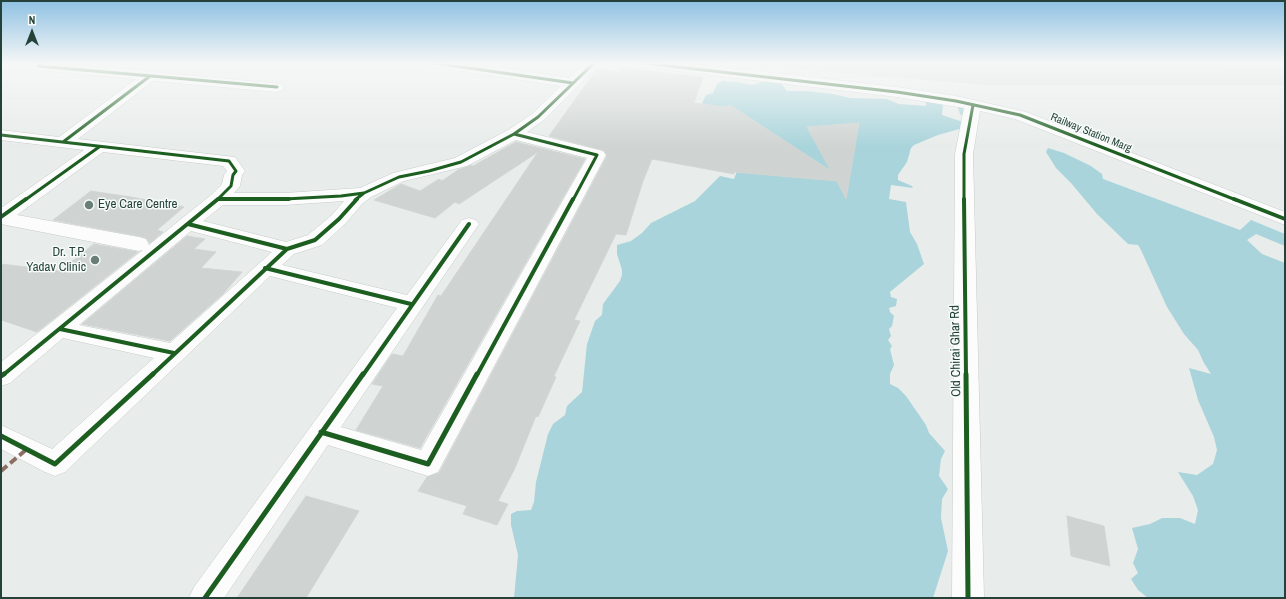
<!DOCTYPE html>
<html>
<head>
<meta charset="utf-8">
<style>
  body { margin:0 }
  #map { position:relative; width:1286px; height:599px; overflow:hidden; background:#e8edeb; font-family:"Archivo Narrow",sans-serif }
  canvas { display:block }
  .frame { position:absolute; inset:0; border:2px solid #24423a; pointer-events:none }
  .north { position:absolute; left:12px; top:12px; width:40px; height:40px; -webkit-text-stroke:3px #f7fbf9; paint-order:stroke; rotate:0deg; font-size:11px; font-weight:700; line-height:16px; text-align:center; color:#24423a }
  .north::after { content:''; display:block; margin:auto; width:14px; height:18px; background:#24423a; clip-path:polygon(50% 0,100% 100%,50% 72%,0 100%) }
</style>
</head>
<body>
<div id="map">
<canvas width="1286" height="599"></canvas>
<div class="frame"></div>
<div class="north">N</div>
</div>
<script>
const g = document.querySelector('canvas').getContext('2d');
g.lineJoin = 'round';
function paint(path, color) {
  g.fillStyle = color;
  g.fill(path, 'evenodd');
}
function toPath(rows) {
  const path = new Path2D();
  for (const r of rows) {
    path.moveTo(r[0], r[1]);
    for (let i = 2; i < r.length; i += 2) path.lineTo(r[i], r[i + 1]);
  }
  return path;
}
function stroke(path, color, width, dash) {
  g.strokeStyle = color;
  g.lineWidth = width;
  g.lineCap = dash ? 'butt' : 'round';
  g.setLineDash(dash || []);
  g.stroke(path);
}
function label(font, color, halo, rows, align = 'center') {
  g.font = font + ' "Archivo Narrow",sans-serif';
  g.lineWidth = 3;
  g.setLineDash([]);
  g.textBaseline = 'middle';
  g.strokeStyle = halo;
  g.fillStyle = color;
  for (const [text, x, y, turn = 0] of rows) {
    g.save();
    g.translate(x, y);
    g.rotate((+turn || 0) * Math.PI / 180);
    g.textAlign = isNaN(turn) ? turn : align;
    if (halo) g.strokeText(text, 0, 0);
    g.fillText(text, 0, 0);
    g.restore();
  }
}
const built = toPath([
  [720,63,1285,63,1285,85,985,85]
]);
const water = toPath([
  [723,81,737,82,752,85,765,81,781,83,787,91,806,91,833,94,850,98,887,99,899,104,914,105,926,106,925,97,965,105,963,117,960,114,957,105,943,104,942,115,960,121,962,122,963,128,938,135,914,145,911,148,907,162,898,175,898,180,912,186,913,188,891,185,889,199,906,202,910,232,917,244,924,264,890,292,891,297,897,299,896,306,889,308,890,312,894,316,892,326,889,329,891,336,888,340,892,346,890,349,894,365,890,374,890,384,898,388,906,396,926,425,929,433,945,451,941,459,939,476,948,489,942,499,941,518,948,551,933,598,514,598,518,555,511,525,511,514,517,511,531,510,534,502,536,482,548,434,553,424,565,415,567,406,582,392,587,344,595,321,602,315,603,304,620,281,622,275,622,270,617,254,617,245,631,241,642,233,651,223,695,201,720,176,734,179,742,158,699,109,706,95,713,93,717,84],
  [1048,148,1064,153,1091,166,1102,174,1103,179,1240,230,1251,220,1285,234,1285,246,1256,234,1247,240,1262,254,1285,263,1285,598,1148,598,1138,590,1131,579,1138,573,1133,563,1138,549,1132,528,1150,524,1162,518,1180,518,1195,524,1198,510,1193,496,1178,472,1197,475,1213,464,1217,450,1214,437,1198,400,1189,368,1211,374,1204,363,1198,350,1184,334,1167,307,1141,250,1138,245,1128,244,1097,214,1071,183,1056,168,1046,152]
]);
const building = toPath([
  [621,68,703,77,694,103,725,107,730,105,831,171,807,127,859,123,846,199,837,181,734,172,734,174,652,159,643,181,626,235,616,234,574,320,580,321,554,376,556,377,538,417,536,416,515,468,498,501,508,504,497,525,463,514,467,506,418,491,427,477,439,473,607,156,603,150,549,136,597,69,619,72,621,68],
  [516,142,585,159,420,448,356,430,383,386,372,384,392,354,403,356,438,295,441,296,538,152,459,204,455,202,435,218,374,200,401,184,420,191,439,179,442,181,458,170,471,165,473,166,516,142],
  [91,191,131,197,184,207,157,230,163,232,150,243,146,238,139,236,53,220,91,191],
  [187,236,205,239,194,249,216,252,201,268,242,272,223,294,170,341,82,324,187,236],
  [94,244,138,252,37,332,1,320,1,264,60,271,94,244],
  [306,496,359,511,306,598,237,598,306,496],
  [1067,516,1104,526,1110,566,1071,556,1067,516]
]);
const minor = toPath([
  [32,63,60,63,282,84,285,87,282,90,277,92,153,81,78,139,235,157,245,171,242,175,240,186,234,193,285,193,360,188,393,173,455,158,508,130,532,114,561,86,434,67,429,66,427,63,468,63,569,78,584,63,601,63,544,120,527,132,603,151,606,155,438,472,428,476,328,445,224,598,189,598,194,587,397,308,270,276,65,472,55,476,45,472,1,449,1,425,52,449,154,358,63,338,10,383,1,386,1,362,143,250,139,251,1,224,1,208,84,150,1,140,1,130,59,137,136,79,38,70,33,69,31,66,32,63],
  [516,140,587,158,421,450,341,427,479,224,476,220,469,218,462,220,407,295,282,265,294,254,322,245,346,223,362,204,371,197,404,181,467,166,516,140],
  [103,152,223,166,227,171,224,175,222,184,211,195,149,245,146,239,139,237,17,215,103,152],
  [344,201,332,215,308,235,286,242,203,221,223,205,285,205,344,201],
  [191,231,272,252,170,343,79,325,191,231],
  [636,63,686,63,897,87,956,96,1026,112,1285,212,1285,225,1015,119,980,111,973,154,984,598,952,598,955,154,964,108,897,97,643,67,638,66,636,63]
]);
const rail = toPath([
  [1049,63,1131,67,1285,69]
]);
const quiet = toPath([
  [1,471,27,449]
]);
const cyclewayFar2 = toPath([
  [42,63,38,66,277,87],
  [434,63,573,83],
  [643,63,897,92,956,101,1020,115,1236,200],
  [514,134,597,155,573,200],
  [1,135,229,161,236,171,233,175,231,186,217,200],
  [63,142,150,76],
  [218,199,285,199,341,196,364,193,399,177,429,171,461,162,514,134,538,117,594,63],
  [25,200,99,147],
  [355,200,364,193],
  [964,200,964,154,973,105]
]);
const cyclewayFar1 = toPath([
  [218,199,289,199],
  [964,199,966,375],
  [1234,199,1285,219],
  [1,217,26,199],
  [188,224,287,249],
  [265,268,411,304],
  [60,329,174,353],
  [3,375,218,199],
  [152,375,287,249,315,240,339,219,357,199],
  [363,375,469,224],
  [477,375,573,199]
]);
const cycleway = toPath([
  [966,374,968,598],
  [1,376,4,374],
  [321,432,428,464,477,374],
  [1,436,55,464,153,374],
  [205,598,363,374]
]);
const markers = [
  [89,205,5,"#697e78"],
  [95,260,5,"#697e78"]
];
const farStreetnames = [
  ["Railway Station Marg",1091,133,22]
];
const poiNames = [
  ["Eye Care Centre",98,205],
  ["Dr. T.P.",86,253,"right"],
  ["Yadav Clinic",86,268,"right"]
];
const streetNames = [
  ["Old Chirai Ghar Rd",956,351,-91]
];
paint(built, '#d6dedb');
paint(water, '#a9d4db');
paint(building, '#cfd4d2');
stroke(building, '#d1d6d4', 1);
stroke(minor, '#c5cac8', 1);
paint(minor, '#fcfcfc');
stroke(rail, '#c9cdcc', 2.5, [6, 3]);
stroke(quiet, '#8d6e63', 4, [8, 4]);
stroke(cyclewayFar2, '#1b5e20', 3);
stroke(cyclewayFar1, '#1b5e20', 4);
stroke(cycleway, '#1b5e20', 5);
const sky = g.createLinearGradient(0, 0, 0, 147);
sky.addColorStop(0, '#8fc1e3');
sky.addColorStop(0.43, '#f5f7f6');
sky.addColorStop(1, '#f5f7f600');
g.fillStyle = sky;
g.fillRect(0, 0, 1286, 147);
for (const [x, y, r, color] of markers) {
  const dot = new Path2D();
  dot.arc(x, y, r, 0, 2 * Math.PI);
  g.fillStyle = color;
  g.fill(dot);
  stroke(dot, '#f7fbf9', 1.5);
}
label('11px', '#24423a', '#f7fbf9', farStreetnames);
label('13px', '#24423a', '#f7fbf9', poiNames, 'left');
label('13px', '#24423a', '#f7fbf9', streetNames);
</script>
</body>
</html>
